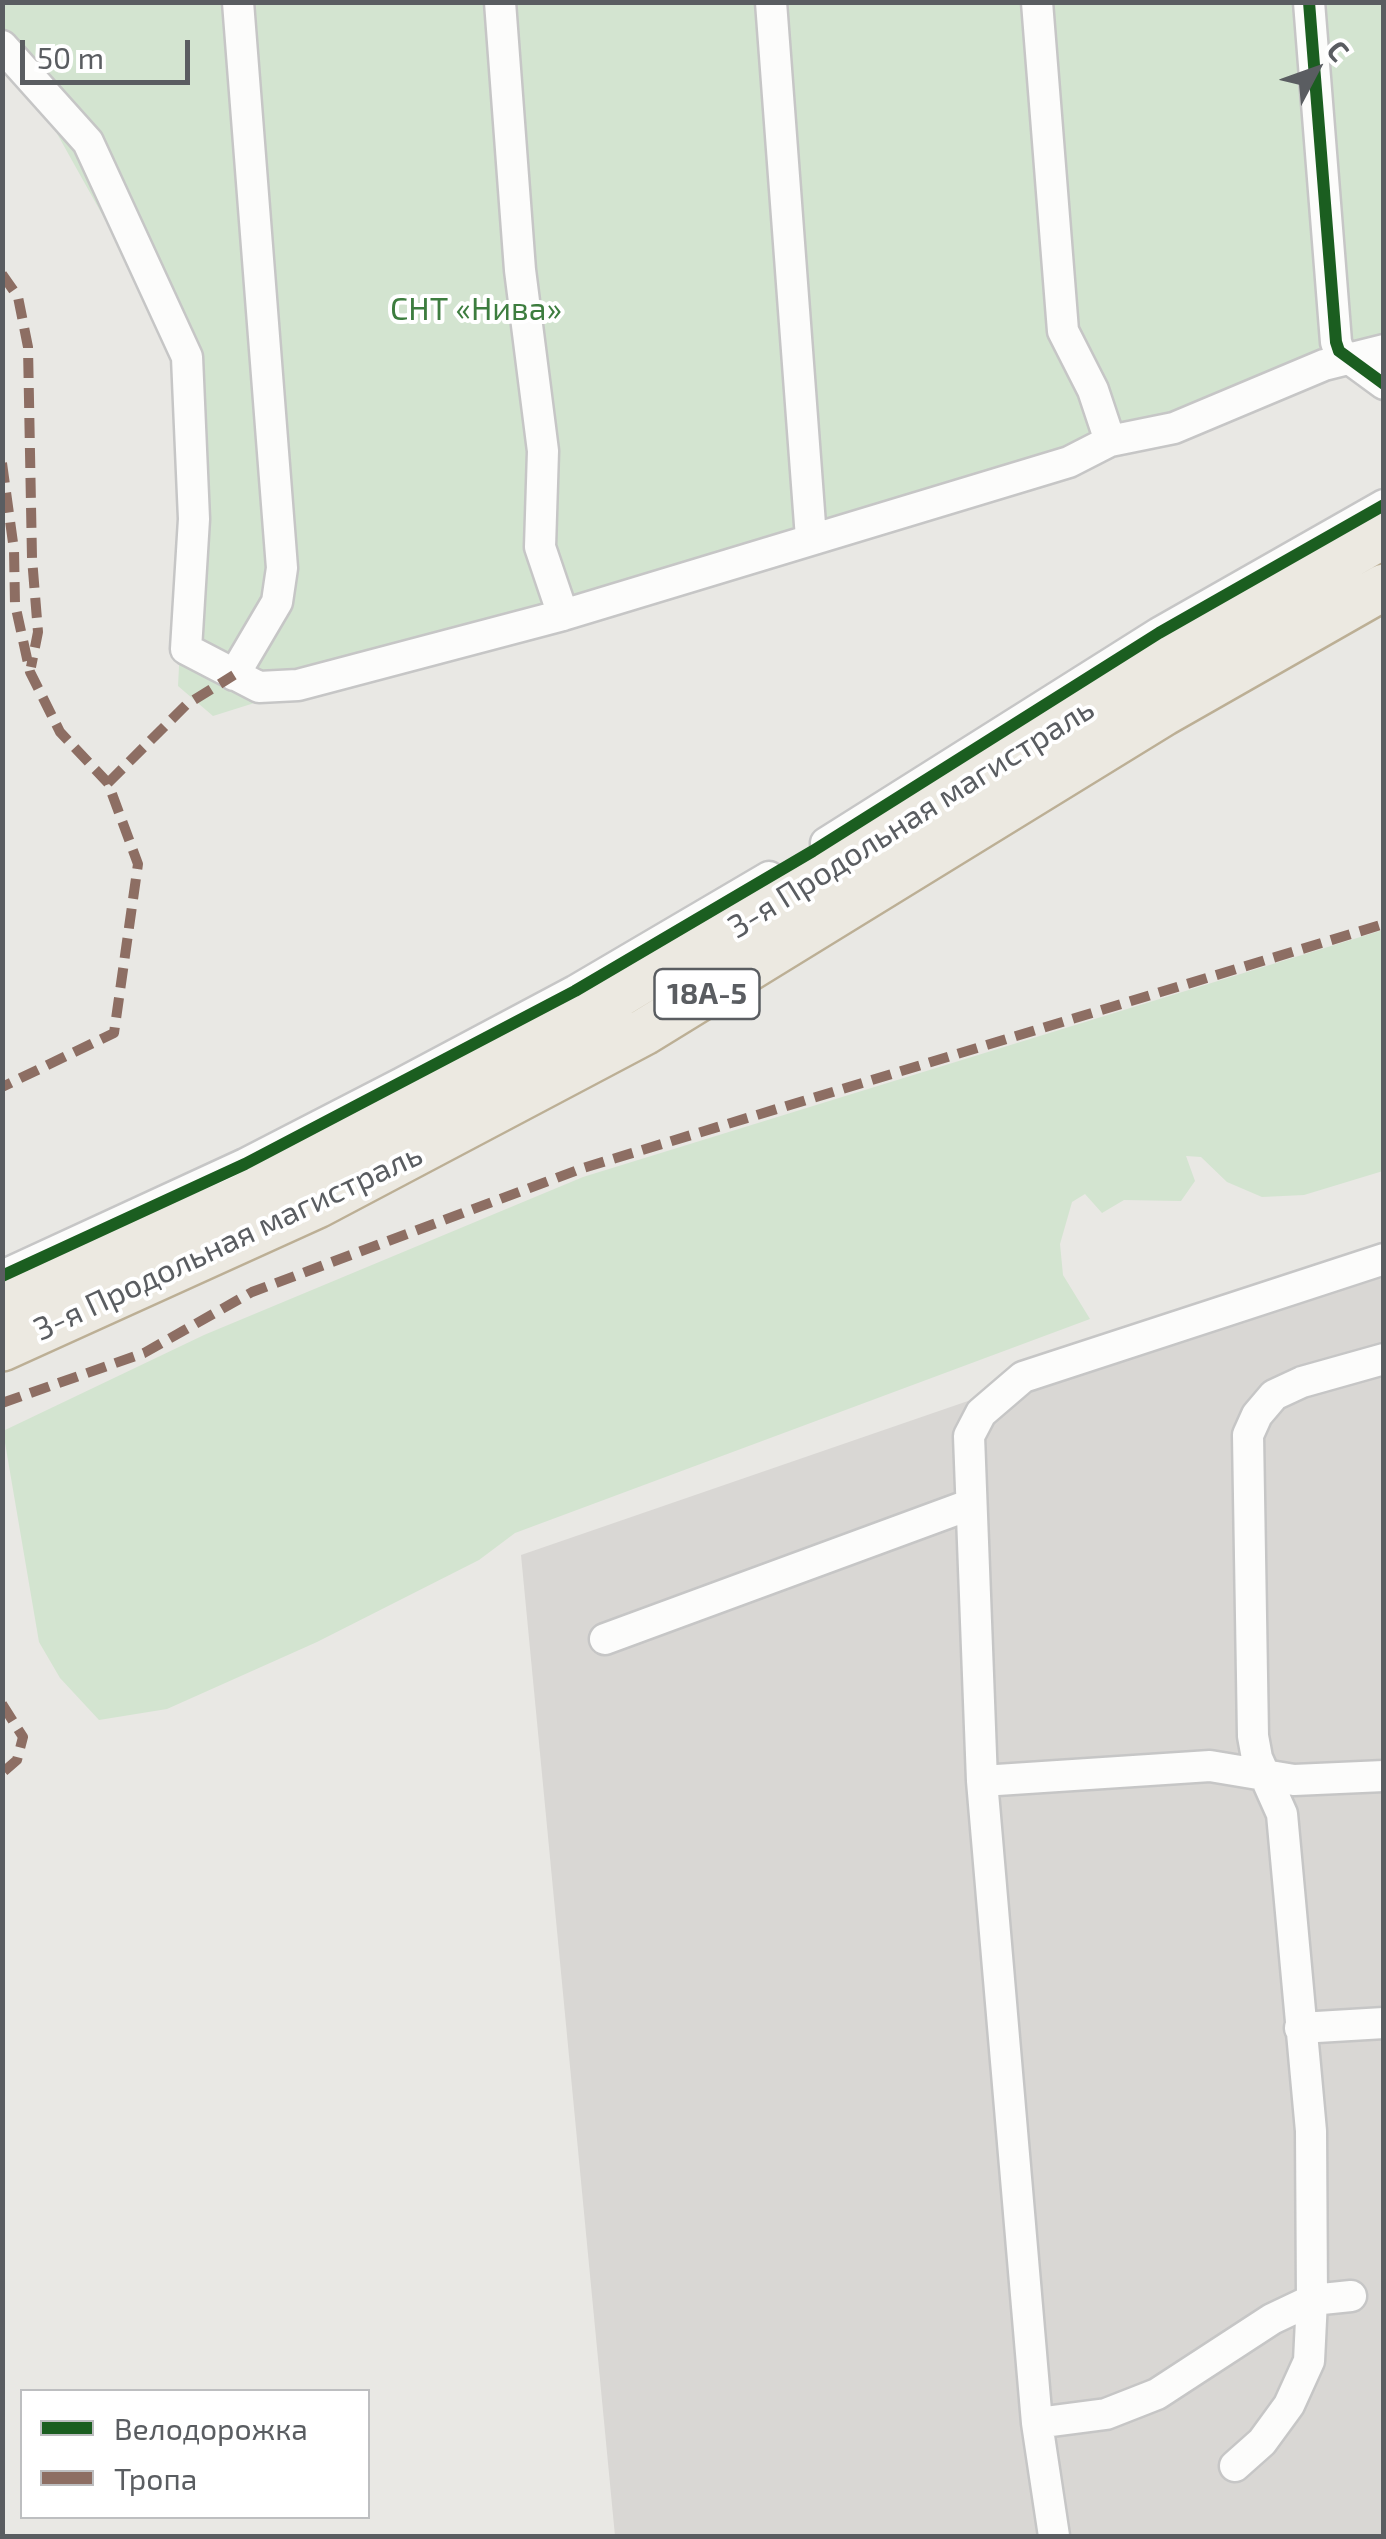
<!DOCTYPE html>
<html>
<head>
<meta charset="utf-8">
<style>
  body { margin:0 }
  #map { position:relative; width:1386px; height:2539px; overflow:hidden; background:#e9e8e4; font-family:"Exo 2",sans-serif }
  canvas { display:block }
  .frame { position:absolute; inset:0; border:5px solid #5a5d61; pointer-events:none }
  .legend { position:absolute; left:20px; top:2389px; width:350px; height:130px; box-sizing:border-box; background:#fff; border:2px solid #bdbec0; margin:0; padding:12px 18px; list-style:none; font-size:30px; color:#5a5d61 }
  .legend li { display:flex; align-items:center; gap:20px; height:50px }
  .legend b { width:50px; border:2px solid #bdbec0 }
  .north { position:absolute; left:1266px; top:20px; width:100px; height:100px; -webkit-text-stroke:8px #fff; paint-order:stroke; rotate:49deg; font-size:28px; font-weight:700; line-height:40px; text-align:center; color:#5a5d61 }
  .north::after { content:''; display:block; margin:auto; width:35px; height:45px; background:#5a5d61; clip-path:polygon(50% 0,100% 100%,50% 72%,0 100%) }
  .scale { position:absolute; left:20px; top:40px; width:170px; height:45px; box-sizing:border-box; border:5px solid #5a5d61; border-top:0; padding-left:12px; font-size:30px; line-height:35px; white-space:nowrap; color:#5a5d61; -webkit-text-stroke:8px #fff; paint-order:stroke }
</style>
</head>
<body>
<div id="map">
<canvas width="1386" height="2539"></canvas>
<div class="frame"></div>
<ul class="legend">
<li><b style="height:12px;background:#1b5e20"></b>Велодорожка</li>
<li><b style="height:12px;background:#8d6e63"></b>Тропа</li>
</ul>
<div class="north">С</div>
<div class="scale">50 m</div>
</div>
<script>
const g = document.querySelector('canvas').getContext('2d');
g.lineJoin = 'round';
function paint(path, color) {
  g.fillStyle = color;
  g.fill(path, 'evenodd');
}
function toPath(rows) {
  const path = new Path2D();
  for (const r of rows) {
    path.moveTo(r[0], r[1]);
    for (let i = 2; i < r.length; i += 2) path.lineTo(r[i], r[i + 1]);
  }
  return path;
}
function stroke(path, color, width, dash) {
  g.strokeStyle = color;
  g.lineWidth = width;
  g.lineCap = dash ? 'butt' : 'round';
  g.setLineDash(dash || []);
  g.stroke(path);
}
function label(font, color, halo, rows, align = 'center') {
  g.font = font + ' "Exo 2",sans-serif';
  g.lineWidth = 8;
  g.setLineDash([]);
  g.textBaseline = 'middle';
  g.strokeStyle = halo;
  g.fillStyle = color;
  for (const [text, x, y, turn = 0] of rows) {
    g.save();
    g.translate(x, y);
    g.rotate((+turn || 0) * Math.PI / 180);
    g.textAlign = isNaN(turn) ? turn : align;
    if (halo) g.strokeText(text, 0, 0);
    g.fillText(text, 0, 0);
    g.restore();
  }
}
const industrial = toPath([
  [1383,1258,1383,2536,615,2536,521,1555]
]);
const green = toPath([
  [3,3,1383,3,1383,348,213,716,178,686,186,531,170,336,50,121,3,71],
  [1383,930,1383,1171,1304,1195,1262,1197,1227,1182,1201,1157,1186,1156,1195,1181,1181,1201,1124,1200,1102,1213,1085,1194,1072,1202,1060,1244,1063,1275,1090,1319,515,1533,479,1560,317,1642,167,1709,99,1720,60,1678,39,1642,3,1431,204,1335,583,1177]
]);
const minor = toPath([
  [500,2,520,270,543,451,540,547,563,615],
  [771,2,811,538],
  [1037,2,1063,331,1093,390,1110,441],
  [1309,2,1336,342,1339,351,1384,384],
  [2,46,88,142,187,357,194,519,186,649,259,687,298,685,563,615,1069,462,1110,441,1174,428,1324,365,1384,350],
  [234,675,277,602,282,568,238,2],
  [826,843,1159,633,1384,505],
  [2,1276,245,1164,402,1083,575,991,769,877],
  [605,1639,969,1505],
  [982,1781,1210,1766,1294,1780,1384,1776],
  [1300,2028,1384,2023],
  [1037,2423,1106,2414,1157,2394,1272,2319,1312,2300,1351,2296],
  [1235,2466,1262,2442,1289,2405,1309,2361,1312,2300,1311,2131,1282,1814,1257,1758,1253,1736,1248,1435,1257,1415,1274,1395,1302,1382,1384,1359],
  [1054,2536,1037,2423,982,1781,969,1436,981,1413,1023,1377,1384,1259]
]);
const highway = toPath([
  [2,1302,239,1199,598,1007,1149,671,1384,535],
  [2,1348,317,1205,644,1032,1163,713,1384,587]
]);
const quiet = toPath([
  [2,274,18,297,28,347,32,558,38,632,31,667],
  [2,463,14,550,15,604,30,672,60,732,108,783,138,864,114,1033,2,1087],
  [108,783,186,705,234,675],
  [2,1403,144,1353,252,1292,583,1168,1384,924],
  [2,1704,23,1737,17,1760,2,1773]
]);
const cycleway = toPath([
  [1309,2,1336,342,1339,351,1384,384],
  [2,1276,245,1164,575,991,813,851,1159,633,1384,505]
]);
const shields = [
  [707,994,105]
];
const shieldNames = [
  ["18А-5",707,994]
];
const parkNames = [
  ["СНТ «Нива»",476,309]
];
const streetNames = [
  ["3-я Продольная магистраль",911,818,-32],
  ["3-я Продольная магистраль",228,1242,-25]
];
paint(industrial, '#d9d7d4');
paint(green, '#d3e4d0');
stroke(minor, '#c6c6c6', 35);
stroke(highway, '#bcaf95', 50);
stroke(minor, '#fcfcfb', 30);
stroke(highway, '#ece9e1', 45);
stroke(quiet, '#8d6e63', 10, [20, 10]);
stroke(cycleway, '#1b5e20', 12);
for (const [x, y, w] of shields) {
  const box = new Path2D();
  box.roundRect(x - w / 2, y - 25, w, 50, 8);
  g.fillStyle = '#fff';
  g.fill(box);
  stroke(box, '#5a5d61', 2.5);
}
label('bold 30px', '#5a5d61', null, shieldNames);
label('32px', '#3d7d3f', '#fff', parkNames);
label('32px', '#5a5d61', '#fff', streetNames);
</script>
</body>
</html>
